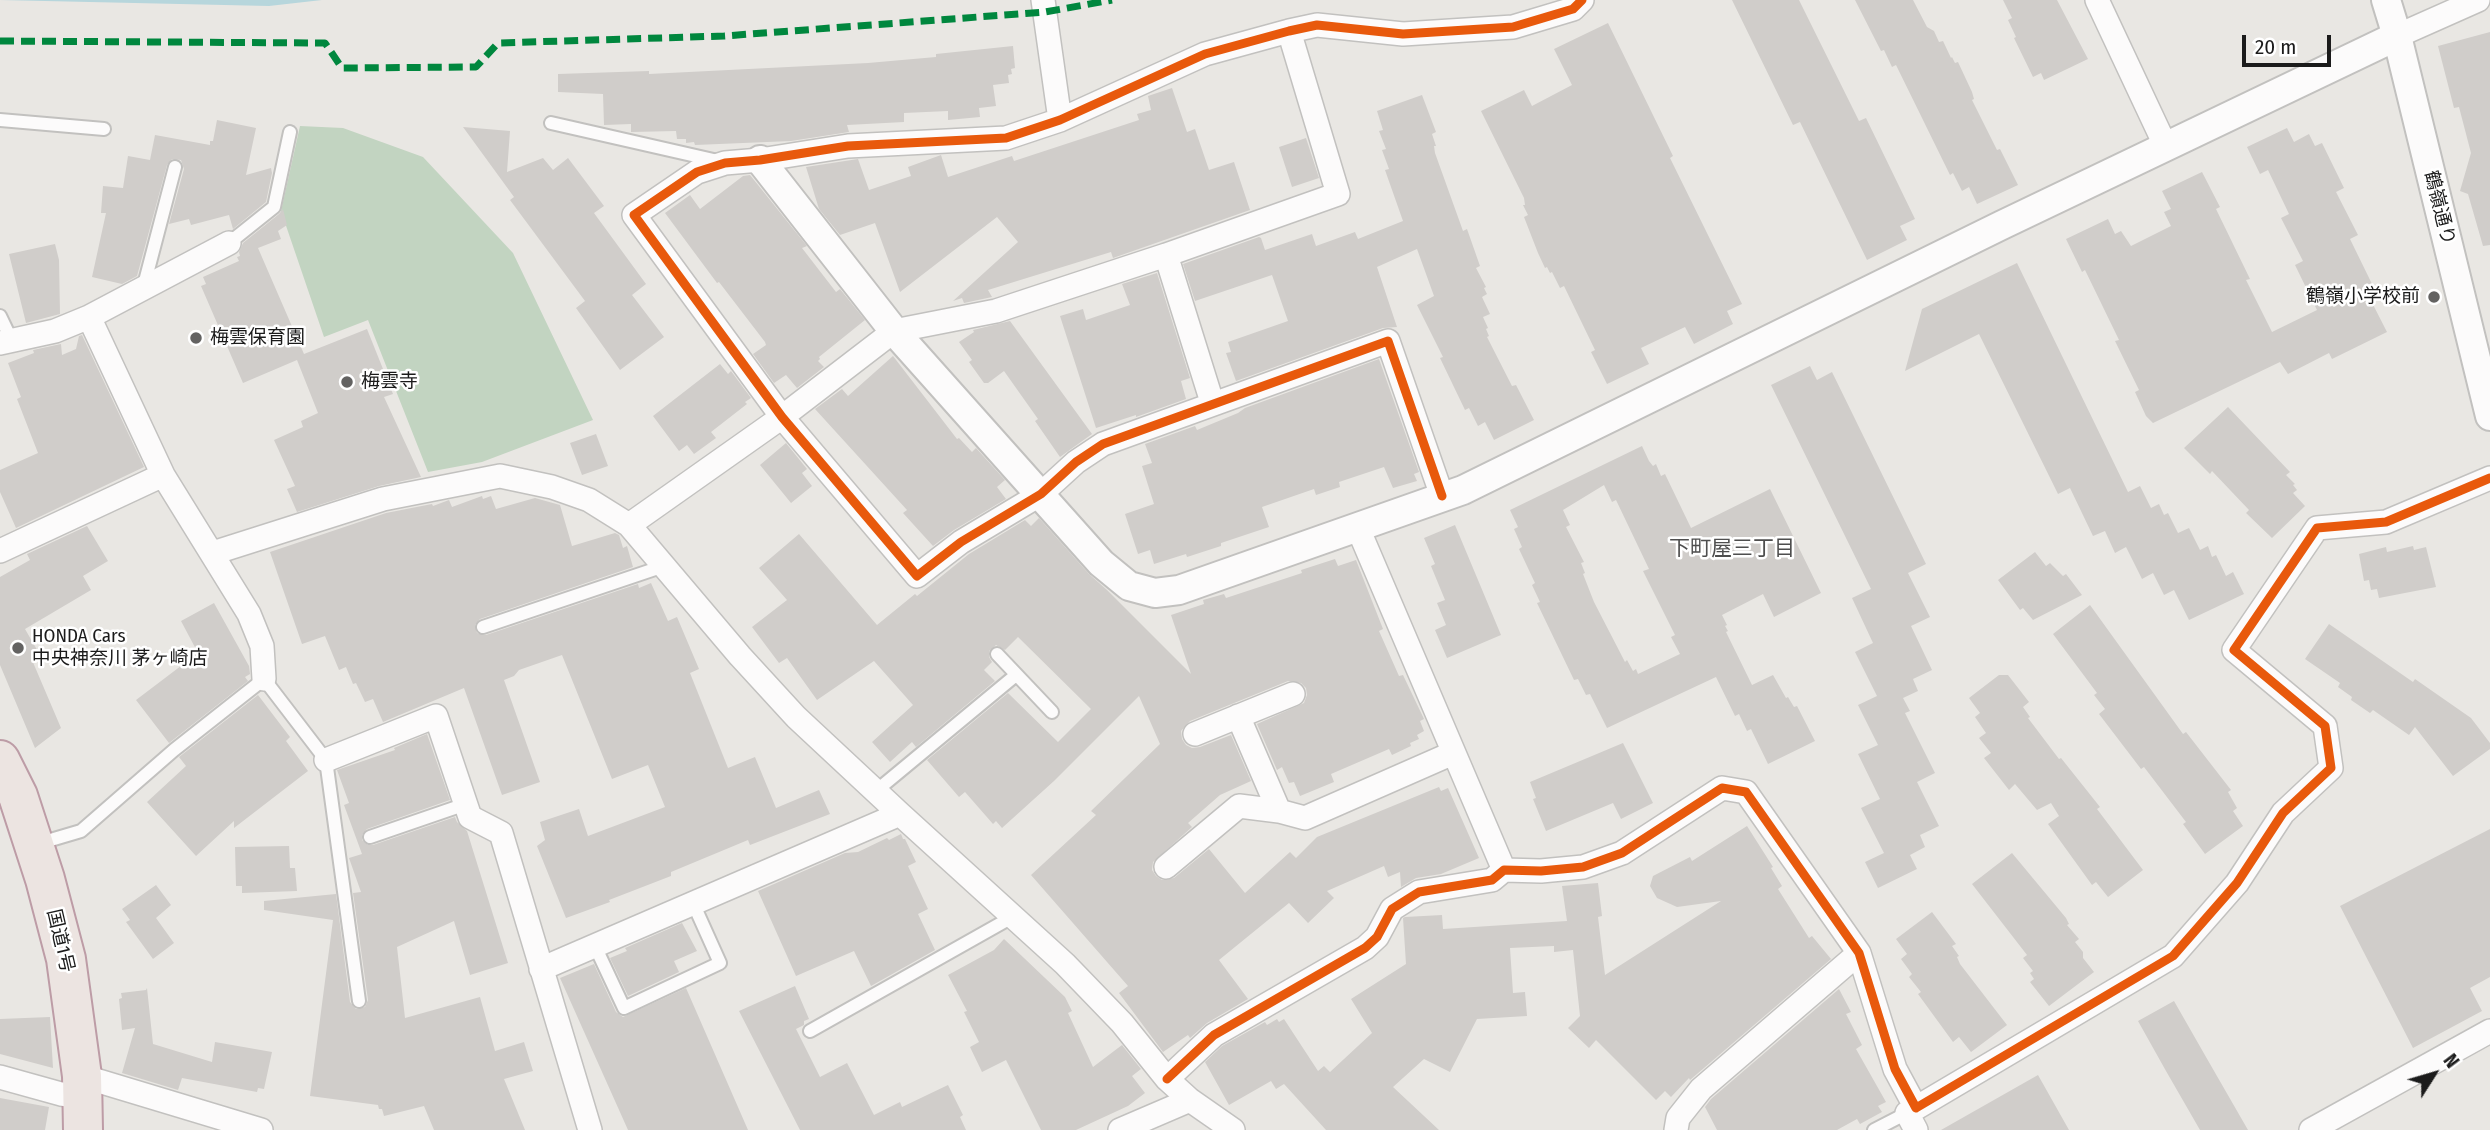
<!DOCTYPE html>
<html>
<head>
<meta charset="utf-8">
<style>
  body { margin:0 }
  #map { position:relative; width:2490px; height:1130px; overflow:hidden; background:#e9e7e3; font-family:"Fira Sans Condensed",sans-serif }
  canvas { display:block }
  .north { position:absolute; left:2399px; top:1039px; width:70px; height:70px; -webkit-text-stroke:5px #fff; paint-order:stroke; rotate:53deg; font-size:19px; font-weight:700; line-height:28px; text-align:center; color:#1b1b1b }
  .north::after { content:''; display:block; margin:auto; width:24px; height:32px; background:#1b1b1b; clip-path:polygon(50% 0,100% 100%,50% 72%,0 100%) }
  .scale { position:absolute; left:2242px; top:35px; width:89px; height:32px; box-sizing:border-box; border:4px solid #1b1b1b; border-top:0; padding-left:9px; font-size:21px; line-height:24px; white-space:nowrap; color:#1b1b1b; -webkit-text-stroke:5px #fff; paint-order:stroke }
</style>
</head>
<body>
<div id="map">
<canvas width="2490" height="1130"></canvas>
<div class="north">N</div>
<div class="scale">20 m</div>
</div>
<script>
const g = document.querySelector('canvas').getContext('2d');
g.lineJoin = 'round';
function paint(path, color) {
  g.fillStyle = color;
  g.fill(path, 'evenodd');
}
function toPath(rows) {
  const path = new Path2D();
  for (const r of rows) {
    path.moveTo(r[0], r[1]);
    for (let i = 2; i < r.length; i += 2) path.lineTo(r[i], r[i + 1]);
  }
  return path;
}
function stroke(path, color, width, dash) {
  g.strokeStyle = color;
  g.lineWidth = width;
  g.lineCap = dash ? 'butt' : 'round';
  g.setLineDash(dash || []);
  g.stroke(path);
}
function label(font, color, halo, rows, align = 'center') {
  g.font = font + ' "Fira Sans Condensed","Noto Sans JP",sans-serif';
  g.lineWidth = 5;
  g.setLineDash([]);
  g.textBaseline = 'middle';
  g.strokeStyle = halo;
  g.fillStyle = color;
  for (const [text, x, y, turn = 0] of rows) {
    g.save();
    g.translate(x, y);
    g.rotate((+turn || 0) * Math.PI / 180);
    g.textAlign = isNaN(turn) ? turn : align;
    if (halo) g.strokeText(text, 0, 0);
    g.fillText(text, 0, 0);
    g.restore();
  }
}
const cemetery = toPath([
  [300,126,343,128,423,157,513,253,593,420,482,462,428,472,368,320,324,337,281,211]
]);
const water = toPath([
  [0,0,322,0,269,6]
]);
const building = toPath([
  [1732,0,1799,0,1859,121,1866,118,1915,219,1900,226,1907,240,1867,260,1800,122,1793,125],
  [1855,0,1913,0,1927,27,1934,31,1939,42,1943,41,1951,58,1952,57,1955,63,1958,62,1972,92,1974,99,1972,100,1997,150,2000,149,2018,185,1977,204,1969,187,1962,191,1953,173,1950,175,1896,65,1892,67,1884,50,1881,51],
  [2003,0,2057,0,2088,59,2044,80,2041,73,2033,77,2014,38,2016,37,2008,20,2012,18],
  [1608,23,1673,156,1670,158,1742,304,1727,311,1733,324,1694,344,1685,327,1641,348,1649,364,1607,384,1591,352,1595,350,1564,286,1560,288,1552,272,1550,273,1547,267,1545,268,1538,253,1524,217,1528,215,1523,205,1525,205,1524,198,1481,111,1524,90,1532,106,1572,85,1554,49],
  [2490,32,2490,245,2483,246,2468,194,2460,191,2471,153,2459,107,2454,108,2438,46],
  [1013,46,1015,68,1011,69,1012,74,1008,75,1009,83,993,85,996,106,979,108,980,117,948,120,948,111,904,113,904,122,847,125,849,132,791,141,695,145,694,142,686,143,686,139,677,139,676,131,631,132,631,124,604,125,603,94,558,92,558,74,649,71,649,74,868,63,936,57,936,54],
  [1172,88,1187,132,1195,129,1209,170,1234,162,1250,210,1113,258,1111,252,988,290,992,297,964,303,962,298,953,301,1018,242,997,217,900,292,875,223,840,235,819,209,806,167,858,159,869,190,911,176,908,167,941,155,948,177,1012,156,1014,161,1139,120,1137,114,1151,110,1148,96],
  [1422,95,1436,132,1432,134,1436,146,1434,146,1435,153,1463,231,1467,229,1480,266,1476,268,1486,287,1484,288,1487,294,1482,297,1490,314,1483,317,1488,328,1486,329,1489,336,1487,337,1512,386,1516,385,1534,420,1494,440,1485,422,1478,426,1469,408,1465,410,1440,358,1443,357,1417,305,1434,296,1417,249,1377,267,1397,327,1383,328,1236,381,1226,353,1231,352,1228,342,1288,321,1272,275,1195,301,1183,264,1259,237,1261,238,1265,250,1312,234,1316,246,1355,232,1358,239,1403,221,1385,170,1389,169,1382,150,1386,149,1379,131,1383,130,1377,111],
  [217,120,256,128,246,175,271,168,272,173,266,202,233,229,229,215,191,225,189,219,169,224,184,169,181,160,172,159,167,165,137,276,122,284,92,277,106,213,101,213,103,186,123,188,128,156,150,160,155,135,210,145,210,141,213,141],
  [463,127,510,131,507,172,543,158,553,170,568,158,604,206,594,213,646,284,632,295,664,337,620,370,576,308,585,301,510,200,514,197],
  [2287,128,2294,142,2309,134,2315,146,2322,143,2344,188,2336,192,2358,235,2350,239,2372,284,2364,287,2387,332,2332,359,2329,353,2288,374,2280,362,2153,423,2146,416,2135,392,2139,390,2115,341,2119,340,2085,270,2082,272,2066,239,2108,219,2115,234,2121,231,2131,246,2171,226,2164,212,2171,209,2162,191,2202,172,2220,207,2216,209,2250,279,2246,280,2272,332,2317,310,2295,265,2303,261,2281,218,2289,214,2268,170,2260,174,2247,147],
  [1306,138,1319,178,1292,187,1279,147],
  [750,175,807,246,802,248,836,292,840,289,865,320,819,357,820,359,818,361,824,367,797,388,786,375,774,383,753,354,766,345,765,342,719,282,717,283,665,213,690,195,700,209,743,176],
  [283,209,287,225,278,231,281,239,258,248,304,354,367,329,393,394,384,397,421,477,379,486,297,512,287,489,295,486,274,440,303,427,301,421,318,413,297,360,243,383,201,286,206,284,203,277,239,261,237,257,240,256,239,252,243,243,279,214],
  [55,244,59,260,60,314,26,323,9,254],
  [2017,263,2128,492,2140,486,2151,508,2159,504,2164,515,2168,513,2178,533,2189,528,2200,550,2208,546,2212,557,2216,555,2226,576,2233,572,2244,594,2189,620,2174,590,2164,595,2153,573,2142,579,2126,547,2115,553,2105,531,2093,536,2070,488,2058,494,1979,334,1905,371,1922,309],
  [1157,273,1190,378,1181,381,1186,399,1136,417,1136,415,1096,428,1060,316,1083,309,1086,320,1130,305,1122,284],
  [1010,321,1092,434,1060,457,1035,421,1038,419,1004,371,988,383,984,383,969,362,972,360,959,342,974,332,973,330],
  [82,335,144,467,16,528,0,492,0,470,38,453,17,399,21,397,8,363,34,353,33,350,61,344,62,355,76,349,79,336],
  [893,356,957,439,959,438,972,452,976,448,1005,480,997,487,1006,499,954,530,933,546,903,513,907,510,815,409,842,389,848,396],
  [1379,359,1419,472,1414,474,1417,481,1393,488,1384,467,1339,482,1340,487,1316,495,1314,489,1262,507,1269,527,1221,543,1221,546,1187,557,1186,554,1154,564,1150,550,1138,554,1125,514,1154,504,1142,466,1152,463,1145,444,1195,426,1197,430,1238,413,1245,408],
  [720,364,728,374,731,371,751,398,745,402,747,404,711,432,716,438,694,454,687,445,679,451,653,416],
  [1810,366,1817,380,1832,372,1926,564,1908,573,1930,617,1911,626,1932,670,1913,679,1918,691,1903,698,1910,711,1905,713,1935,773,1917,782,1939,826,1920,835,1925,847,1910,855,1917,869,1878,888,1865,862,1884,853,1861,808,1880,799,1858,754,1878,745,1858,705,1877,696,1855,652,1873,643,1852,598,1871,589,1771,385],
  [2228,407,2290,472,2286,475,2295,484,2293,485,2297,490,2293,493,2305,506,2272,538,2246,513,2249,510,2212,471,2210,474,2184,448],
  [596,434,608,466,582,475,570,443],
  [786,443,807,469,802,473,812,486,791,503,760,465],
  [1642,446,1649,461,1653,466,1656,464,1661,476,1665,474,1691,528,1770,489,1821,593,1774,617,1763,594,1722,615,1727,625,1725,626,1728,631,1726,632,1752,685,1773,675,1786,698,1788,697,1794,707,1797,706,1815,741,1768,764,1751,729,1747,731,1739,714,1735,716,1716,677,1607,728,1590,694,1586,695,1578,679,1574,680,1537,603,1540,602,1532,585,1535,583,1519,549,1522,547,1514,529,1518,527,1510,510],
  [1604,485,1612,502,1616,500,1649,569,1643,571,1675,635,1671,637,1680,654,1638,674,1636,669,1633,671,1627,660,1625,662,1594,602,1583,574,1585,573,1581,563,1584,562,1566,527,1570,525,1563,510],
  [482,496,483,499,491,496,496,509,535,498,560,505,572,546,615,533,619,535,623,548,627,546,633,567,480,619,475,625,477,633,486,635,638,584,639,588,651,583,668,621,677,617,699,669,690,673,728,768,755,757,776,808,819,790,830,814,750,845,748,840,671,872,671,876,609,900,610,902,566,918,537,846,545,840,540,822,579,809,588,836,665,807,648,765,612,779,562,655,519,670,514,676,504,680,540,782,502,795,464,688,383,722,373,699,365,702,356,683,353,684,346,667,339,670,325,636,302,644,270,552,386,513,432,504,433,506,449,500,452,507],
  [1039,518,1089,574,1107,590,1191,674,1171,615,1204,604,1203,600,1224,594,1226,598,1302,573,1301,570,1335,559,1338,566,1356,560,1383,629,1379,631,1399,676,1403,675,1424,719,1420,721,1424,731,1417,735,1419,739,1410,743,1411,746,1392,755,1389,749,1331,774,1334,782,1300,796,1294,782,1289,783,1282,767,1277,770,1257,724,1304,703,1307,695,1306,688,1301,683,1288,681,1190,721,1181,731,1182,739,1186,745,1192,748,1200,747,1231,735,1251,781,1220,795,1188,823,1192,827,1153,862,1152,870,1156,876,1162,880,1174,878,1209,849,1245,893,1290,852,1296,858,1317,837,1439,787,1441,791,1448,788,1479,858,1441,874,1416,878,1401,887,1400,872,1388,877,1384,866,1327,891,1334,898,1308,923,1289,903,1219,960,1248,999,1207,1023,1190,1038,1188,1035,1163,1052,1119,993,1128,986,1031,875,1096,815,1091,811,1160,744,1139,696,1054,781,1002,828,996,821,993,824,965,792,959,797,927,760,1008,693,1058,742,1091,709,1018,637,1005,650,996,645,989,651,989,657,992,662,984,670,995,681,916,747,912,742,890,762,872,742,913,705,874,661,817,700,787,658,779,663,752,627,787,600,759,568,799,534,877,625,915,594,917,596,969,554,1025,520,1031,526],
  [1455,525,1501,635,1447,658,1435,630,1446,625,1437,603,1445,600,1431,566,1435,564,1424,538],
  [87,526,108,561,83,576,91,590,25,629,40,655,32,660,61,728,35,748,0,665,0,577,30,560,27,554],
  [2413,546,2414,550,2426,547,2436,587,2379,598,2377,589,2371,590,2369,580,2364,581,2359,554,2386,547,2387,552],
  [2035,552,2046,566,2050,563,2063,576,2066,574,2082,595,2033,620,2023,608,2020,610,1998,580],
  [214,603,249,666,250,674,245,677,248,681,169,743,136,700,198,653,181,621],
  [2090,605,2183,734,2186,732,2231,790,2228,792,2237,808,2233,811,2243,826,2205,854,2183,824,2186,822,2144,767,2141,769,2099,714,2105,709,2094,695,2097,693,2053,634],
  [2329,624,2413,682,2415,679,2471,718,2490,743,2490,749,2453,776,2415,727,2409,735,2373,710,2370,713,2351,700,2352,697,2338,687,2340,683,2305,659],
  [1999,675,2008,675,2029,702,2023,707,2030,717,2028,718,2059,759,2061,758,2100,807,2097,809,2143,870,2108,897,2096,882,2092,885,2048,824,2059,816,2051,803,2037,810,2015,784,2009,790,1984,758,1991,753,1979,738,1986,733,1975,717,1980,713,1969,698],
  [258,695,290,737,286,741,308,771,234,828,234,821,196,856,147,802,186,766,179,757],
  [427,734,450,800,367,829,362,835,362,840,368,845,373,845,455,817,457,822,467,831,508,963,470,975,454,921,397,947,405,1018,480,997,495,1051,524,1042,533,1071,504,1079,525,1130,434,1130,424,1106,384,1116,382,1109,379,1109,378,1105,310,1096,333,920,264,910,264,901,336,894,350,1002,356,1009,365,1007,368,1000,353,893,361,892,349,858,362,854,344,805,349,803,337,770,395,750,394,748],
  [1623,743,1653,803,1621,819,1613,803,1546,831,1533,799,1536,798,1530,782],
  [1747,826,1773,867,1771,868,1782,886,1778,889,1809,938,1812,936,1831,959,1690,1080,1689,1078,1671,1097,1665,1091,1656,1100,1596,1040,1589,1048,1568,1028,1580,1016,1573,950,1554,952,1554,946,1510,948,1513,993,1525,992,1527,1016,1477,1019,1450,1072,1424,1059,1393,1087,1439,1130,1326,1130,1284,1084,1276,1089,1271,1081,1229,1105,1205,1062,1222,1046,1265,1022,1267,1025,1277,1019,1279,1022,1284,1019,1318,1071,1324,1066,1330,1072,1372,1033,1351,999,1406,964,1403,918,1405,917,1442,915,1443,929,1567,921,1562,886,1598,883,1602,916,1598,917,1605,975,1721,901,1677,907,1657,898,1650,886,1653,876,1690,857,1692,861],
  [2490,829,2490,977,2470,988,2482,1011,2413,1048,2340,906],
  [901,834,903,839,905,839,916,862,908,866,928,909,918,914,935,950,871,986,854,951,796,976,758,891,845,853,858,852,887,838,889,840],
  [289,846,290,868,295,868,297,891,242,893,242,886,236,886,235,847],
  [2012,853,2066,918,2069,924,2067,925,2079,939,2075,942,2083,952,2083,958,2094,972,2049,1006,2030,982,2034,979,2030,973,2033,971,2023,958,2027,955,1972,884],
  [156,885,171,905,156,918,174,943,153,959,126,922,130,920,122,909],
  [1932,912,1956,944,1952,946,1959,956,1957,957,1960,964,2007,1025,1971,1052,1959,1037,1953,1042,1918,994,1921,992,1909,977,1912,974,1901,959,1907,954,1896,939],
  [682,923,697,951,674,961,679,972,628,996,610,958,627,951,625,948],
  [1004,939,1065,997,1072,1011,1068,1013,1093,1067,1122,1045,1141,1069,1132,1076,1145,1093,1128,1106,1076,1130,1041,1130,1006,1060,982,1072,970,1047,979,1042,964,1012,967,1011,948,975,994,950],
  [594,964,616,1012,623,1017,686,988,748,1130,628,1130,560,978],
  [795,986,809,1019,804,1021,804,1025,796,1029,820,1077,847,1063,874,1115,900,1102,902,1107,948,1085,963,1115,960,1117,966,1130,800,1130,739,1011],
  [147,988,153,1044,212,1062,215,1042,272,1052,264,1089,258,1088,257,1092,182,1078,178,1090,122,1073,135,1028,122,1030,119,999,122,998,121,993,146,990],
  [1839,989,1851,1012,1846,1014,1862,1045,1856,1049,1886,1102,1878,1106,1882,1112,1860,1124,1857,1119,1837,1130,1717,1130,1705,1107,1711,1099],
  [2174,1001,2206,1057,2248,1130,2200,1130,2166,1071,2138,1021],
  [50,1017,53,1068,0,1054,0,1019],
  [2038,1075,2069,1130,1941,1130],
  [0,1098,49,1107,45,1130,0,1130]
]);
const service = toPath([
  [0,120,104,129],
  [551,123,718,161],
  [229,243,274,207,290,132],
  [143,289,175,167],
  [0,316,12,341],
  [483,627,664,566],
  [997,654,1052,712],
  [876,791,1016,675],
  [370,837,466,804],
  [37,844,81,831,174,750,264,679,326,760,359,1001],
  [595,946,624,1008,720,963,693,903],
  [810,1031,1014,916],
  [1874,1130,1907,1113]
]);
const minor = toPath([
  [1043,0,1060,120],
  [2097,0,2166,147],
  [2397,36,2478,0],
  [1166,255,1212,402],
  [89,317,163,475],
  [0,343,55,331,89,317,229,243],
  [1442,496,1388,341,1103,444,1076,462,1041,494,961,542,917,576,782,417,634,215,697,172,725,163,760,160,848,146,1006,138,1060,120,1205,54,1289,31,1317,25,1403,34,1513,27,1573,9,1582,0],
  [629,525,740,656,796,717,900,814,1065,964,1122,1023,1167,1079,1190,1100,1233,1130],
  [1357,526,1504,870],
  [0,551,163,475,249,614,262,646,264,679],
  [213,553,383,499,500,476,552,487,589,500,629,525,782,417,894,331,996,311,1166,255,1338,194,1289,31],
  [1238,716,1279,811],
  [1195,734,1293,694],
  [326,760,436,716,470,817,501,833,590,1130],
  [1166,867,1239,806,1279,811,1305,818,1453,753],
  [541,969,900,814],
  [82,1076,261,1130],
  [0,1077,61,1094,83,1097],
  [1167,1079,1214,1035,1365,948,1377,937,1392,909,1419,892,1492,880,1504,870,1541,871,1583,867,1622,853,1722,788,1746,792,1859,953,1895,1069,1916,1108,2173,956,2237,883,2283,813,2331,768,2325,726,2234,650,2317,528,2386,522,2490,478],
  [1916,1108,1907,1113,1916,1130],
  [1120,1130,1190,1100],
  [1676,1130,1678,1118,1701,1089,1859,953],
  [2311,1130,2490,1031]
]);
const tertiary = toPath([
  [2386,0,2397,36,2490,416],
  [760,160,894,331,1101,563,1129,586,1155,593,1179,590,1463,490,2002,225,2397,36]
]);
const trunk = toPath([
  [0,760,18,796,45,879,66,959,82,1076,83,1130]
]);
const quiet = toPath([
  [0,41,325,43,342,68,476,67,498,43,724,36,1045,12,1112,0]
]);
const cycleway = toPath([
  [1442,496,1388,341,1103,444,1076,462,1041,494,961,542,917,576,782,417,634,215,697,172,725,163,760,160,848,146,1006,138,1060,120,1205,54,1289,31,1317,25,1403,34,1513,27,1573,9,1582,0],
  [1167,1079,1214,1035,1365,948,1377,937,1392,909,1419,892,1492,880,1504,870,1541,871,1583,867,1622,853,1722,788,1746,792,1859,953,1895,1069,1916,1108,2173,956,2237,883,2283,813,2331,768,2325,726,2234,650,2317,528,2386,522,2490,478]
]);
const markers = [
  [2434,297,7,"#636261"],
  [196,338,7,"#636261"],
  [347,382,7,"#636261"],
  [18,648,7,"#636261"]
];
const streetNames = [
  ["鶴嶺通り",2439,208,76],
  ["国道1号",60,941,77]
];
const poiNames = [
  ["鶴嶺小学校前",2420,297,"right"],
  ["梅雲保育園",210,338],
  ["梅雲寺",361,382],
  ["HONDA Cars",32,637],
  ["中央神奈川 茅ヶ崎店",32,659]
];
const neighbourhoodNames = [
  ["下町屋三丁目",1732,549]
];
paint(cemetery, '#c2d4c1');
paint(water, '#b7d6dc');
paint(building, '#d0cdca');
stroke(service, '#c2c1bf', 16);
stroke(minor, '#c2c1bf', 26);
stroke(tertiary, '#c2c1bf', 32);
stroke(trunk, '#bd9ca6', 42);
stroke(service, '#fcfbfb', 12);
stroke(minor, '#fcfbfb', 23);
stroke(tertiary, '#fcfbfb', 28);
stroke(trunk, '#ece4e1', 38);
stroke(quiet, '#00873e', 7, [14, 7]);
stroke(cycleway, '#e8590c', 9);
for (const [x, y, r, color] of markers) {
  const dot = new Path2D();
  dot.arc(x, y, r, 0, 2 * Math.PI);
  g.fillStyle = color;
  g.fill(dot);
  stroke(dot, '#fff', 2.5);
}
label('19px', '#1b1b1b', '#fff', streetNames);
label('19px', '#1b1b1b', '#fff', poiNames, 'left');
label('21px', '#4e4e4e', '#fff', neighbourhoodNames);
</script>
</body>
</html>
